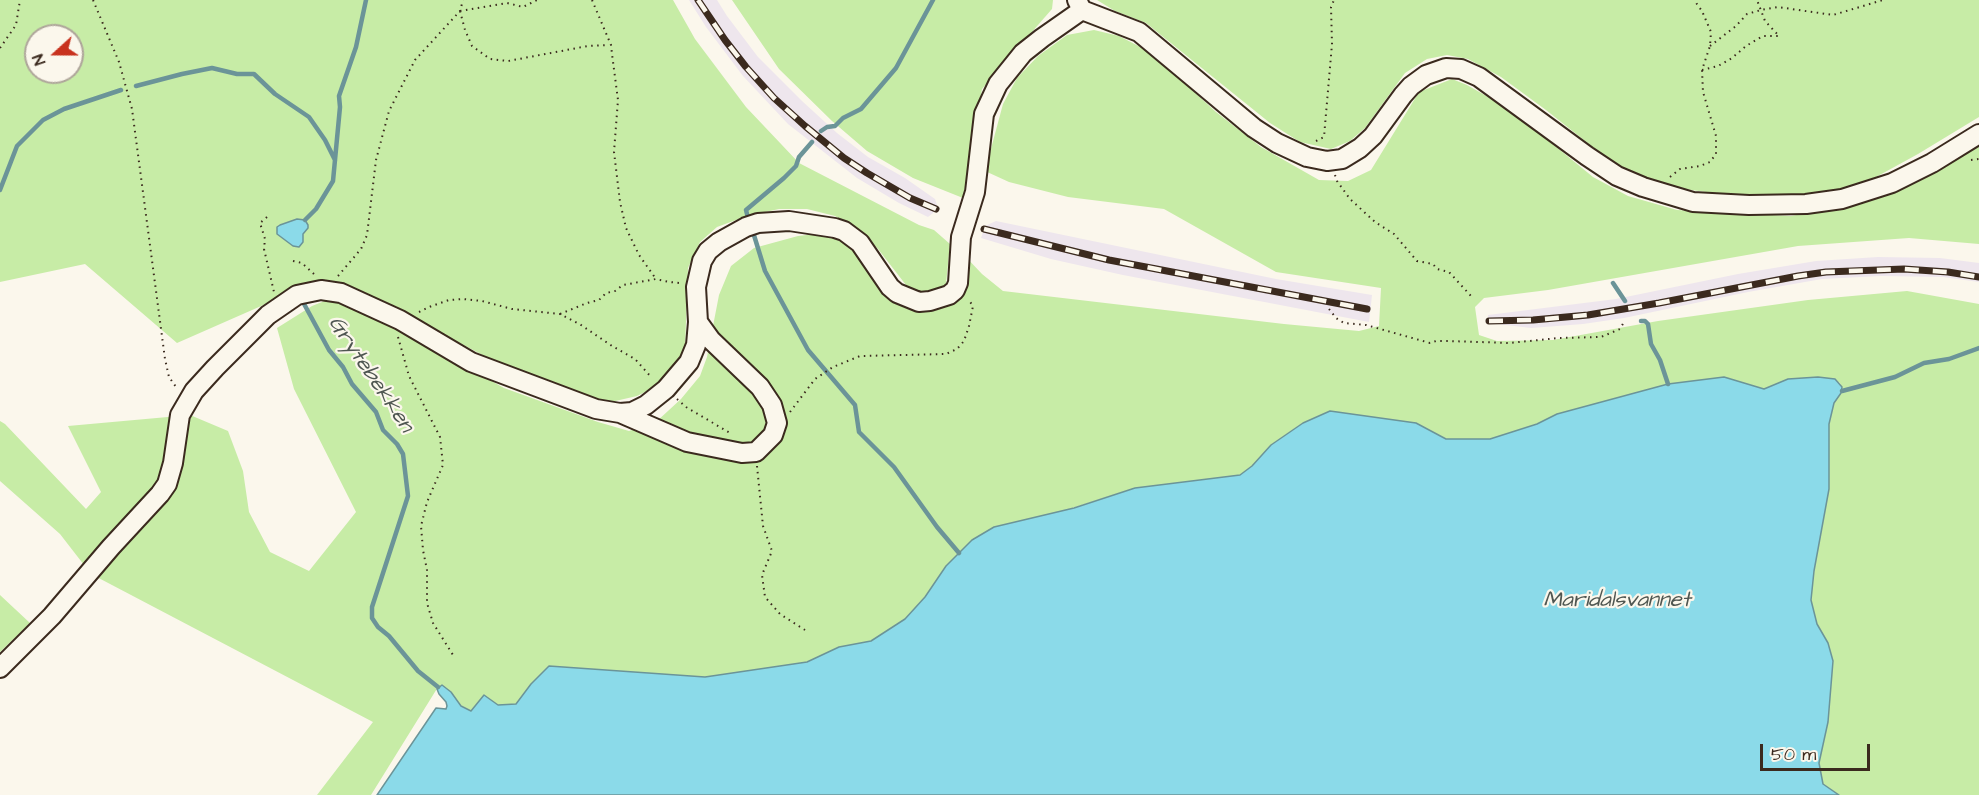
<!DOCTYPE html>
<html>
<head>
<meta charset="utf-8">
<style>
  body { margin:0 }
  #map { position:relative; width:1979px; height:795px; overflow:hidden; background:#fbf7ec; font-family:"Architects Daughter",sans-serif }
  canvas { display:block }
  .north { position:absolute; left:24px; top:24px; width:60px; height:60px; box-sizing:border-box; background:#fbf7ec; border:2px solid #aea59a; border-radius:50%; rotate:249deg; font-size:16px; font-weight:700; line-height:24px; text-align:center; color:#3b2a1e }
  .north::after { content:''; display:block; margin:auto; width:21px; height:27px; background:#c8321e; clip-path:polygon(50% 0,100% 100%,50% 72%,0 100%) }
  .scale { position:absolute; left:1760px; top:744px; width:110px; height:27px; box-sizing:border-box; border:3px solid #3b2a1e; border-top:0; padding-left:8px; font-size:18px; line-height:21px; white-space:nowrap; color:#3b2a1e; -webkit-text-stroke:4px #fbf7ec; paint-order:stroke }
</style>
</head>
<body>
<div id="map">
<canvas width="1979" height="795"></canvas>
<div class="north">N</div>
<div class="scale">50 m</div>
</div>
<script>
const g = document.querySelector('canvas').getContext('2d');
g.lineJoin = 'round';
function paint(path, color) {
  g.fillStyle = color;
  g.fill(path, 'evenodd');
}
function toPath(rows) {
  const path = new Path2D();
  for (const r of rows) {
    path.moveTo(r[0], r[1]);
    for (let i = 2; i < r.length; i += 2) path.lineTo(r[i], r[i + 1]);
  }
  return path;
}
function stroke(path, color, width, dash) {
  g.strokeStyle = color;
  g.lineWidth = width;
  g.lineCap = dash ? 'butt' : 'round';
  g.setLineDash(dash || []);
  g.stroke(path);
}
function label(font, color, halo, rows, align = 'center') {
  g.font = font + ' "Architects Daughter",sans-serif';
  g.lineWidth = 4.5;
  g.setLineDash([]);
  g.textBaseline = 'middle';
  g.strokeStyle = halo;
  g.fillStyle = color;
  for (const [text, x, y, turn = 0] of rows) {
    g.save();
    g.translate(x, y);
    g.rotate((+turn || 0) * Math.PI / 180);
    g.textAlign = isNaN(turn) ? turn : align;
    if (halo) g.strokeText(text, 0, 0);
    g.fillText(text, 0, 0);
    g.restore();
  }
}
const built = toPath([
  [689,0,717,0,727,16,758,57,802,101,837,133,868,157,905,178,935,199,937,205,933,213,928,217,899,203,857,178,788,124,743,76,706,27],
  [996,221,1276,279,1372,295,1369,322,1123,275,1051,259,981,238,985,226],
  [1878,257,1940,258,1979,263,1979,282,1943,277,1881,276,1822,279,1748,292,1624,318,1583,324,1531,328,1489,323,1488,315,1616,299,1738,274,1816,261]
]);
const green = toPath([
  [0,0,673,0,695,39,746,107,799,163,919,225,934,230,950,244,946,284,936,294,921,294,906,285,878,249,858,230,835,216,807,209,779,209,747,216,717,227,700,242,688,268,685,348,678,365,659,385,637,396,611,402,583,397,507,368,407,315,309,285,177,343,85,264,0,282],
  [36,36,72,36,72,72,36,72],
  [732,0,1053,0,1052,9,982,89,963,198,913,178,867,151,832,121,779,69],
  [1097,0,1979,0,1979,117,1918,154,1876,177,1833,192,1779,197,1721,194,1669,187,1636,176,1609,160,1546,110,1501,77,1468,59,1447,55,1427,59,1405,73,1365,128,1350,141,1331,149,1300,142,1270,123,1146,23,1115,11],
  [1094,30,1119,36,1152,53,1216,112,1261,147,1319,180,1348,181,1371,170,1419,92,1452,79,1467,85,1511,110,1593,177,1628,196,1677,210,1791,216,1830,209,1912,182,1979,145,1979,244,1909,238,1798,246,1548,290,1484,298,1475,307,1479,335,1497,341,1553,340,1658,321,1808,300,1907,291,1979,304,1979,795,1832,795,1823,784,1819,763,1828,722,1833,661,1828,643,1817,624,1811,600,1814,571,1829,489,1829,424,1834,403,1842,390,1840,383,1832,379,1818,377,1788,379,1764,389,1724,377,1668,384,1557,414,1537,424,1490,439,1446,439,1416,423,1303,423,1271,445,1252,466,1240,475,1135,488,972,540,946,566,925,597,905,619,871,641,839,647,807,662,705,677,549,666,509,734,450,699,438,687,371,795,317,795,373,722,91,574,60,534,0,481,0,421,5,424,86,509,101,492,68,426,190,415,228,431,243,471,249,512,270,552,309,571,356,512,294,389,277,328,312,306,327,300,342,300,387,322,504,388,598,422,629,431,656,422,681,399,700,376,707,357,719,295,731,266,754,248,798,236,834,232,858,247,881,280,942,302,965,256,982,274,1003,291,1284,324,1359,331,1379,326,1381,288,1276,272,1164,209,1068,197,1009,182,985,171,1003,104,1017,78,1038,56,1067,35],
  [0,595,30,623,0,652]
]);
const water = toPath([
  [297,219,305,220,308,225,308,228,303,234,303,242,299,247,293,246,277,234,277,227,280,225,297,219],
  [1724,377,1764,389,1788,379,1818,377,1835,379,1842,387,1841,393,1834,403,1829,424,1829,489,1814,571,1811,600,1817,624,1828,643,1833,661,1828,722,1819,763,1823,784,1839,795,377,795,436,708,446,709,447,706,446,702,439,694,437,689,442,685,451,692,461,706,471,711,484,695,498,705,516,704,531,684,549,666,705,677,807,662,839,647,871,641,905,619,925,597,946,566,972,540,994,527,1074,508,1135,488,1240,475,1252,466,1271,445,1303,423,1330,411,1416,423,1446,439,1490,439,1537,424,1557,414,1668,384,1724,377]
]);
const stream = toPath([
  [136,86,182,74,212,68,237,74,254,74,275,94,309,117,325,140,335,160],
  [821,131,827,127,835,126,843,118,861,109,896,68,933,0],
  [0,190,17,146,43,120,64,109,121,90],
  [748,218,746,210,784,178,796,166,799,157,812,142],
  [305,220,316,209,333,181,340,107,339,96,356,47,366,0],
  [753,232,765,271,808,350,855,405,859,432,894,467,937,527,959,553],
  [1613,283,1625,301],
  [303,302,329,350,343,367,352,384,376,412,383,430,397,444,403,454,408,496,372,607,372,618,378,627,389,636,418,671,438,687],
  [1641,321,1645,321,1648,324,1651,344,1660,360,1668,384],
  [1842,391,1895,377,1924,363,1949,359,1979,348]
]);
const path = toPath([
  [93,0,119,62,132,109,165,359,169,377,176,387],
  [592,0,611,45,612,54,618,100,614,152,620,202,626,228,639,255,656,279],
  [460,11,465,30,472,46,490,59,508,61,588,46,609,45],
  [460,11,507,3,523,7,537,0],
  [1710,46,1736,26,1747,14,1761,10,1778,7,1833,15,1883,0],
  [0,48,16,25,20,0],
  [1702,70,1718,66,1732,58,1746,46,1763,36,1779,36,1765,21,1757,0],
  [1316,141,1324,137,1332,44,1331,7,1334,0],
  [1971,160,1979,159],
  [1335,175,1337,181,1350,199,1375,222,1394,234,1417,261,1433,264,1437,269,1449,272,1471,296],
  [1670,177,1680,169,1700,166,1710,162,1716,154,1716,136,1703,92,1702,70,1710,46,1711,32,1702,11,1694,0],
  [267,217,260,223,265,239,264,249,274,292],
  [293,261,302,263,315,275],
  [338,276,361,249,367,235,376,160,389,111,415,60,460,11,463,0],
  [1329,309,1336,318,1344,323,1366,325,1430,343,1436,341,1448,341,1509,343,1559,338,1601,337,1620,329,1625,320],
  [419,312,429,307,449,300,463,299,482,301,512,309,560,314,581,325,612,346,635,359,652,378],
  [560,314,587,303,599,300,606,293,615,291,623,285,656,279,669,282,680,283],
  [398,337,409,376,440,437,443,465,427,502,421,526,423,550,427,570,427,603,433,623,453,655],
  [677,399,686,407,730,433],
  [790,412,815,379,833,367,860,356,946,354,957,349,964,341,969,326,973,306,968,299],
  [757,466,763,526,772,551,762,575,765,597,780,614,805,630]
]);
const minor = toPath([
  [1077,0,1082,10,1139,32,1254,128,1277,143,1307,157,1327,161,1342,159,1360,148,1373,136,1403,95,1411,86,1426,75,1446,68,1461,69,1479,77,1587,156,1617,176,1643,187,1693,202,1749,205,1806,204,1842,199,1892,183,1932,163,1979,134],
  [620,413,687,442,742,453,756,452,773,435,777,423,772,405,760,387,711,340,698,322],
  [0,668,52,616,111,547,160,494,167,484,173,463,180,415,194,391,215,368,268,315,297,295,321,290,341,293,400,320,471,362,596,409,620,413,632,412,646,405,666,389,689,362,696,345,698,322,696,287,702,261,708,251,719,242,746,227,758,223,789,221,835,228,844,231,860,243,890,287,897,293,919,302,930,301,949,295,955,290,958,283,961,237,975,192,984,114,998,84,1023,53,1042,38,1082,10]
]);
const rail = toPath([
  [698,0,725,40,746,67,774,98,805,126,844,158,867,173,910,198,936,209],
  [984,229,1109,260,1367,309],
  [1489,321,1533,320,1588,315,1659,303,1798,276,1826,272,1904,269,1948,272,1979,277]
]);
const waterNames = [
  ["Grytebekken",370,375,56],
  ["Maridalsvannet",1617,601]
];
paint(built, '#eee6ed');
paint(green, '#c7eca6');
paint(water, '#8bdae9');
stroke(water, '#6b9498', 1.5);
stroke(stream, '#6b9498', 4.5);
stroke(minor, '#3b2a1e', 22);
stroke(path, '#3b2a1e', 2, [1.5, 4.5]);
stroke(minor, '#fbf7ec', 18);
stroke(rail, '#3b2a1e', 7);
stroke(rail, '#fbf7ec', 4.5, [14]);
label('italic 22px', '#4f5651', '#fbf7ec', waterNames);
</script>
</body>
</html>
